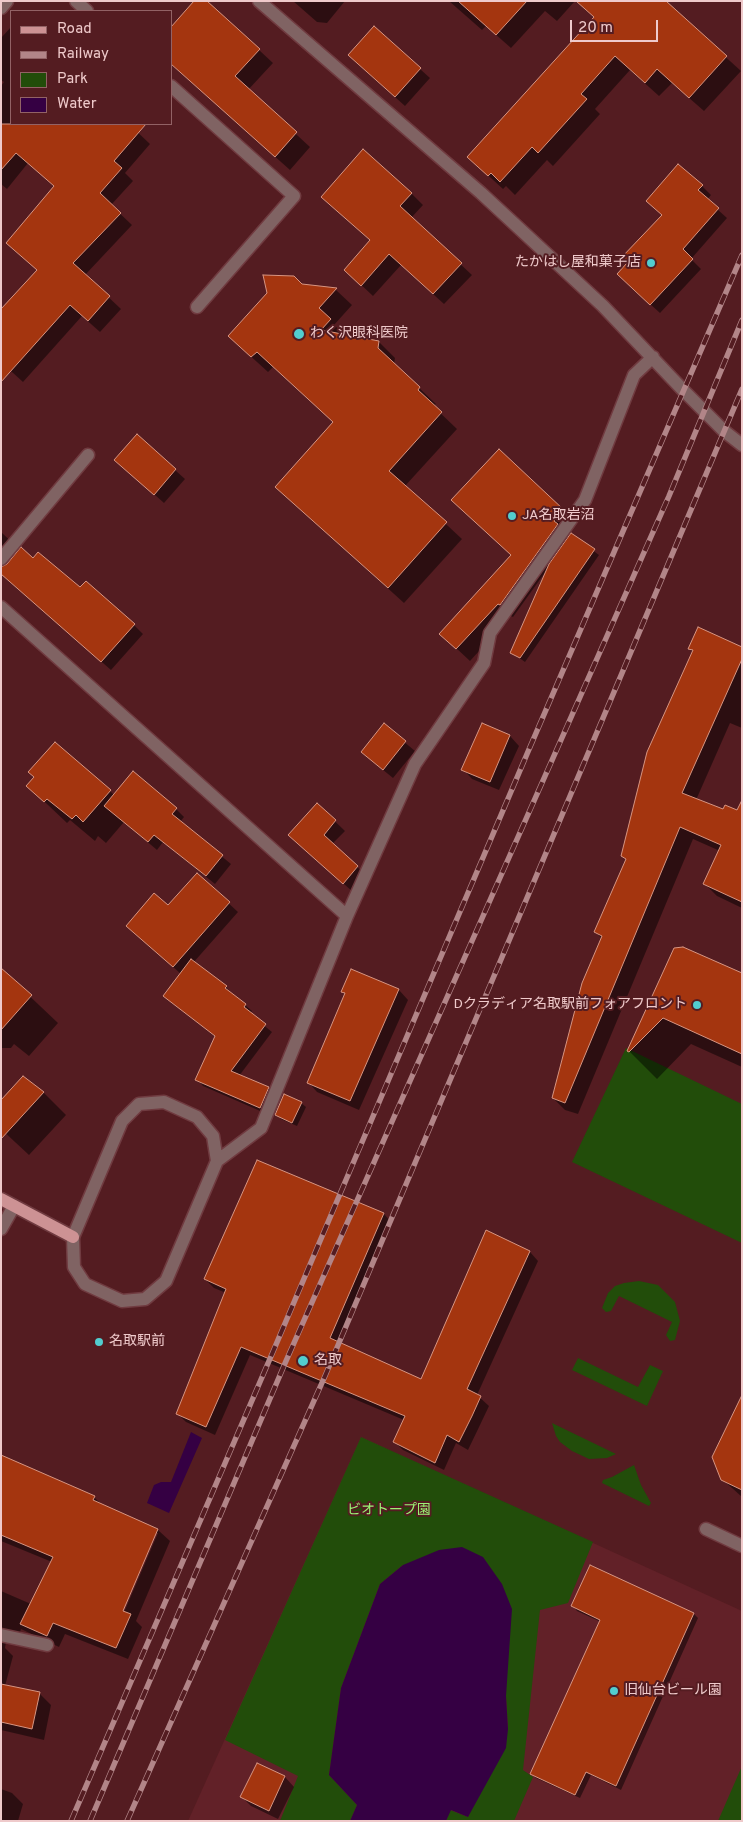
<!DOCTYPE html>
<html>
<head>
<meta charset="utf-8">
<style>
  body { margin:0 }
  #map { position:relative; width:743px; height:1822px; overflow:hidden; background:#541c21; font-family:Overpass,sans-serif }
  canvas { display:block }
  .frame { position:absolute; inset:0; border:2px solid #efcacb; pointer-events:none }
  .legend { position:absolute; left:10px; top:10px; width:162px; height:115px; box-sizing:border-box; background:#541c21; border:1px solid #926265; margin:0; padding:6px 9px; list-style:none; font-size:15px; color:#efcacb }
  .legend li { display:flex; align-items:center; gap:10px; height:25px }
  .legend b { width:25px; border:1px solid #926265 }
  .scale { position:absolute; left:570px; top:20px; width:88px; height:22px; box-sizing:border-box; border:2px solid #efcacb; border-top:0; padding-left:6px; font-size:15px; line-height:18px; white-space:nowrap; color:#efcacb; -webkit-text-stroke:4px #541c21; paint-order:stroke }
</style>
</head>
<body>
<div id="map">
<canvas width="743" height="1822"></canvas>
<div class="frame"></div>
<ul class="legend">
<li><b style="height:6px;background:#cd9294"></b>Road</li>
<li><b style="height:6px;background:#b28588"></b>Railway</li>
<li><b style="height:14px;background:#224d0a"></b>Park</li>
<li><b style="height:14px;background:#350043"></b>Water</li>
</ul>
<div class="scale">20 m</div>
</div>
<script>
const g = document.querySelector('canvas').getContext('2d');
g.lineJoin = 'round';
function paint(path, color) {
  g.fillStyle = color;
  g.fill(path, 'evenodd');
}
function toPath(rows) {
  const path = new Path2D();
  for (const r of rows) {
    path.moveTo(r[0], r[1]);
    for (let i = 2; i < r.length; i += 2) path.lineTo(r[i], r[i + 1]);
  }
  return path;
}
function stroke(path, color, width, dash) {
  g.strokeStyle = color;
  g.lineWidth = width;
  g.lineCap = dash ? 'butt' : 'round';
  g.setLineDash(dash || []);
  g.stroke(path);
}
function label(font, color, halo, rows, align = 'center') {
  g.font = font + ' Overpass,"Noto Sans JP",sans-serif';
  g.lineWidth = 4;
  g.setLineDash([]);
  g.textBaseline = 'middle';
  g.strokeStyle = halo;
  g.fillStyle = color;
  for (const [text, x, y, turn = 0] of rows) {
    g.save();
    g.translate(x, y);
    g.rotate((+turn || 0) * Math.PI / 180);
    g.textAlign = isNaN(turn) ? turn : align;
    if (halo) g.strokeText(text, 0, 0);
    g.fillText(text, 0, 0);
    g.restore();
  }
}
const built = toPath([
  [361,1437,742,1611,742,1821,188,1821]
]);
const green = toPath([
  [626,1048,742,1104,742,1243,572,1162],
  [639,1281,658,1285,675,1302,680,1321,675,1340,670,1341,666,1335,672,1322,619,1296,611,1311,606,1312,602,1308,608,1293,615,1286,624,1283],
  [578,1358,638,1387,650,1365,663,1371,647,1406,572,1370],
  [552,1423,616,1454,607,1458,589,1459,572,1451,560,1442,556,1436],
  [361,1437,593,1542,568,1603,540,1610,523,1770,533,1777,514,1821,446,1821,450,1810,468,1817,508,1729,506,1696,403,1565,380,1584,341,1688,329,1775,357,1805,350,1821,280,1821,298,1776,225,1740],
  [634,1465,641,1485,651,1503,649,1506,602,1483,603,1480,612,1477],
  [742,1766,742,1821,718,1821]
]);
const water = toPath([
  [191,1432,202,1438,169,1513,147,1503,154,1485,161,1482,171,1482],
  [462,1547,483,1557,502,1584,512,1609,506,1696,508,1729,506,1748,468,1817,451,1810,446,1821,350,1821,357,1805,329,1775,341,1688,380,1584,403,1565,439,1550]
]);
const shadow = toPath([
  [293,1,345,1,327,23,317,22],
  [449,1,575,1,557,21,545,11,511,48,486,26,482,30],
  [664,1,741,71,704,111,672,83,659,96,630,70,595,109,600,114,553,166,547,160,515,195,506,186,503,189,468,157,595,18],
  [11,27,11,124,129,124,150,144,125,173,133,181,111,205,132,225,85,275,121,309,100,332,82,316,23,382,1,362,38,271,55,187,28,163,7,189,1,184,1,86,4,82,1,80,1,38],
  [259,50,273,63,248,90,310,147,290,170,171,64],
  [359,65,420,69,430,78,405,106],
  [702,186,711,195,707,200,727,218,691,259,701,269,660,313,628,284,663,216,647,201],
  [411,193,423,205,411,218,472,275,444,304,401,265,373,296,357,281,371,241,334,208],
  [302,285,336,290,352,305,334,325,346,336,379,342,395,358,394,364,436,404,433,406,457,429,405,486,462,539,404,603,276,487,334,422,273,367,268,372,246,352],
  [137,436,185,479,164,503,126,469],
  [563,511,576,523,566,534,570,538,572,535,599,555,525,662,511,652,546,571,513,617,511,616,470,661,441,634],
  [1,532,17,547,1,568],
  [34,559,134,625,143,634,111,670,1,574],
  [742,648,742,728,730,723,696,800,742,818,742,908,717,896,705,884,720,851,693,839,578,1114,565,1110,553,1098,602,939,596,932,627,860,622,856,693,652,690,649],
  [384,725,415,751,393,778,372,761],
  [482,725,510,736,519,746,499,790,472,779,463,769],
  [28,786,110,791,114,795,176,809,184,817,180,822,231,864,215,884,163,842,157,850,124,822,106,843,98,836,95,841,70,820,67,823],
  [317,804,345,831,332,844,367,876,353,892,299,844],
  [197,874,238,912,193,963,226,987,232,994,252,1011,250,1014,272,1032,239,1076,268,1088,275,1095,267,1114,203,1086,197,1079,216,1037,171,1002,181,974,136,934,168,907],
  [675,950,742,974,742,1067,691,1044,657,1079,628,1050],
  [1,969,58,1023,29,1056,14,1044,11,1048,1,1048],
  [352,970,399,990,408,1000,359,1110,317,1092,308,1082,346,994,343,991],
  [24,1078,44,1093,66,1115,29,1155,1,1129],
  [301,1103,306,1107,297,1126,281,1119,277,1115],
  [258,1162,384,1214,392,1223,339,1344,422,1381,486,1232,530,1252,538,1261,477,1395,489,1406,480,1425,468,1450,456,1443,444,1470,403,1450,394,1441,404,1420,250,1355,215,1435,186,1422,177,1413,226,1293,214,1288,205,1279],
  [742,1398,742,1497,722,1479],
  [1,1456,94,1497,103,1506,158,1530,170,1541,136,1621,142,1627,128,1659,65,1634,59,1647,21,1629,18,1639,6,1642,5,1648,13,1656,5,1686,39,1693,51,1705,44,1740,1,1730,1,1591,31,1604,52,1562,1,1541],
  [155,1533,158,1533,122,1617,120,1616],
  [573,1606,694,1614,698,1618,621,1790,591,1775,580,1798,536,1778,531,1773,601,1622,577,1611],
  [257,1764,285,1777,294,1787,278,1819,251,1806,242,1797],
  [1,1789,12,1793,23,1804,18,1821,1,1821]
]);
const building = toPath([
  [194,1,207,1,260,49,235,76,297,132,275,157,171,64,171,27,194,1],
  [458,1,527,1,496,35,458,1],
  [576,1,666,1,727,56,689,98,657,69,645,83,615,56,581,94,587,99,538,153,532,147,500,182,491,173,488,176,467,157,594,17,576,1],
  [374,26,421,68,395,97,348,55,374,26],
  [1,124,146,124,114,161,122,168,100,193,121,213,73,263,110,296,88,321,70,305,1,382,1,309,37,270,6,243,54,186,16,153,1,170,1,124],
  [363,149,412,193,400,206,462,263,433,294,389,254,361,286,344,270,370,240,321,197,363,149],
  [678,164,703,185,698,190,719,208,683,249,693,259,650,305,617,274,627,263,621,258,662,215,646,201,678,164],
  [263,275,294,276,302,284,337,288,319,308,331,319,321,330,379,341,378,348,420,387,418,390,442,412,389,471,447,522,388,588,275,487,333,422,257,352,251,357,228,336,267,293,263,275],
  [137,434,176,469,154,495,114,460,137,434],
  [499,449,564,510,554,521,558,524,500,605,498,604,456,649,439,634,511,555,451,500,499,449],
  [571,533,595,549,520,658,510,653,549,564,571,533],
  [21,547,33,558,38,552,80,587,86,581,135,624,101,662,1,574,1,567,7,564,21,547],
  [698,627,742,647,742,659,682,793,723,809,725,805,737,810,742,800,742,902,703,884,721,845,680,827,565,1103,552,1098,582,983,602,936,594,932,626,859,621,856,647,752,693,650,688,649,698,627],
  [384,723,406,741,383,770,361,752,384,723],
  [482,723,510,735,490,782,461,770,482,723],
  [55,742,111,790,83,822,76,815,72,819,47,799,44,802,26,786,34,777,28,772,55,742],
  [133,771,177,808,172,814,223,855,206,876,154,835,148,842,104,806,133,771],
  [317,803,336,820,324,835,358,866,343,884,288,835,317,803],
  [197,873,230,902,173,967,126,926,154,893,168,905,197,873],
  [683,947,742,973,742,1054,663,1018,629,1052,627,1051,674,948,683,947],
  [191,959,227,986,225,988,246,1004,244,1007,266,1024,231,1071,269,1087,260,1108,195,1080,215,1036,163,996,191,959],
  [1,968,32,995,1,1030,1,968],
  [351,969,399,989,350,1101,307,1083,345,993,341,992,351,969],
  [23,1076,44,1092,1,1139,1,1100,23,1076],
  [284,1094,302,1102,292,1123,275,1115,284,1094],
  [257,1160,384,1213,330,1338,421,1379,486,1230,530,1251,467,1389,481,1396,472,1416,459,1442,447,1435,435,1463,393,1442,405,1416,241,1347,206,1427,176,1414,226,1289,204,1279,257,1160],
  [742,1395,742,1490,721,1480,712,1457,742,1395],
  [1,1455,95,1496,93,1500,158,1529,123,1611,131,1614,116,1648,53,1623,47,1636,20,1624,53,1557,1,1535,1,1455],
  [590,1565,694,1613,616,1786,586,1772,575,1795,530,1774,600,1620,571,1606,590,1565],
  [1,1684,40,1692,32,1729,1,1722,1,1684],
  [257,1763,285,1776,269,1811,240,1797,257,1763]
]);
const minor = toPath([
  [76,1,87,11],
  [259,1,481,193,603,306,683,390,724,431,742,445],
  [1,8,7,1],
  [171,86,294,196,197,307],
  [1,559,88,455],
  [1,607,347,916],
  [164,1102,197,1117,213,1136,217,1161,166,1281,145,1299,122,1301,85,1284,74,1267,73,1237,122,1121,139,1104,164,1102],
  [217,1161,261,1128,347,916,415,764,484,663,490,633,585,500,634,375,653,357],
  [1,1229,14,1206],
  [706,1529,742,1546],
  [1,1635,47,1645]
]);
const major = toPath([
  [1,1199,73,1237]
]);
const rail = toPath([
  [71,1821,272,1354,527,754,742,255],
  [90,1821,286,1361,669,496,742,320],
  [127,1821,325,1376,742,389]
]);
const markers = [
  [651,263,5,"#52cdcf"],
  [299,334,6,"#52cdcf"],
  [512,516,5,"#52cdcf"],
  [697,1005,5,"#52cdcf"],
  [99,1342,5,"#52cdcf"],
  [303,1361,6,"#52cdcf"],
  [614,1691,5,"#52cdcf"]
];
const poiNames = [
  ["たかはし屋和菓子店",641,263,"right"],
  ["わく沢眼科医院",310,334],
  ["JA名取岩沼",522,516],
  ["Dクラディア名取駅前フォアフロント",687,1005,"right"],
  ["名取駅前",109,1342],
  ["名取",314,1361],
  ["旧仙台ビール園",624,1691]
];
const parkNames = [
  ["ビオトープ園",389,1511]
];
paint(built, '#622128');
paint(green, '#224d0a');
paint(water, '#350043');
paint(shadow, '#0007');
paint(building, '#a4350f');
stroke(building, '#d79582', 1);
stroke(minor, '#703b40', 15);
stroke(major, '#703b40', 15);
stroke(minor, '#806363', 12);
stroke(major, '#cd9294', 12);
stroke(rail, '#b28588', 5.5);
stroke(rail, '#541c21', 4, [11]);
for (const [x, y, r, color] of markers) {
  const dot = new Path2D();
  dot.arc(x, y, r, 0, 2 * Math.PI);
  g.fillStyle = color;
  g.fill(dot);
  stroke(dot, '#541c21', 2);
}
label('14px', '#efcacb', '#541c21', poiNames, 'left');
label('14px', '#9bf375', '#541c21', parkNames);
</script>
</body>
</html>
